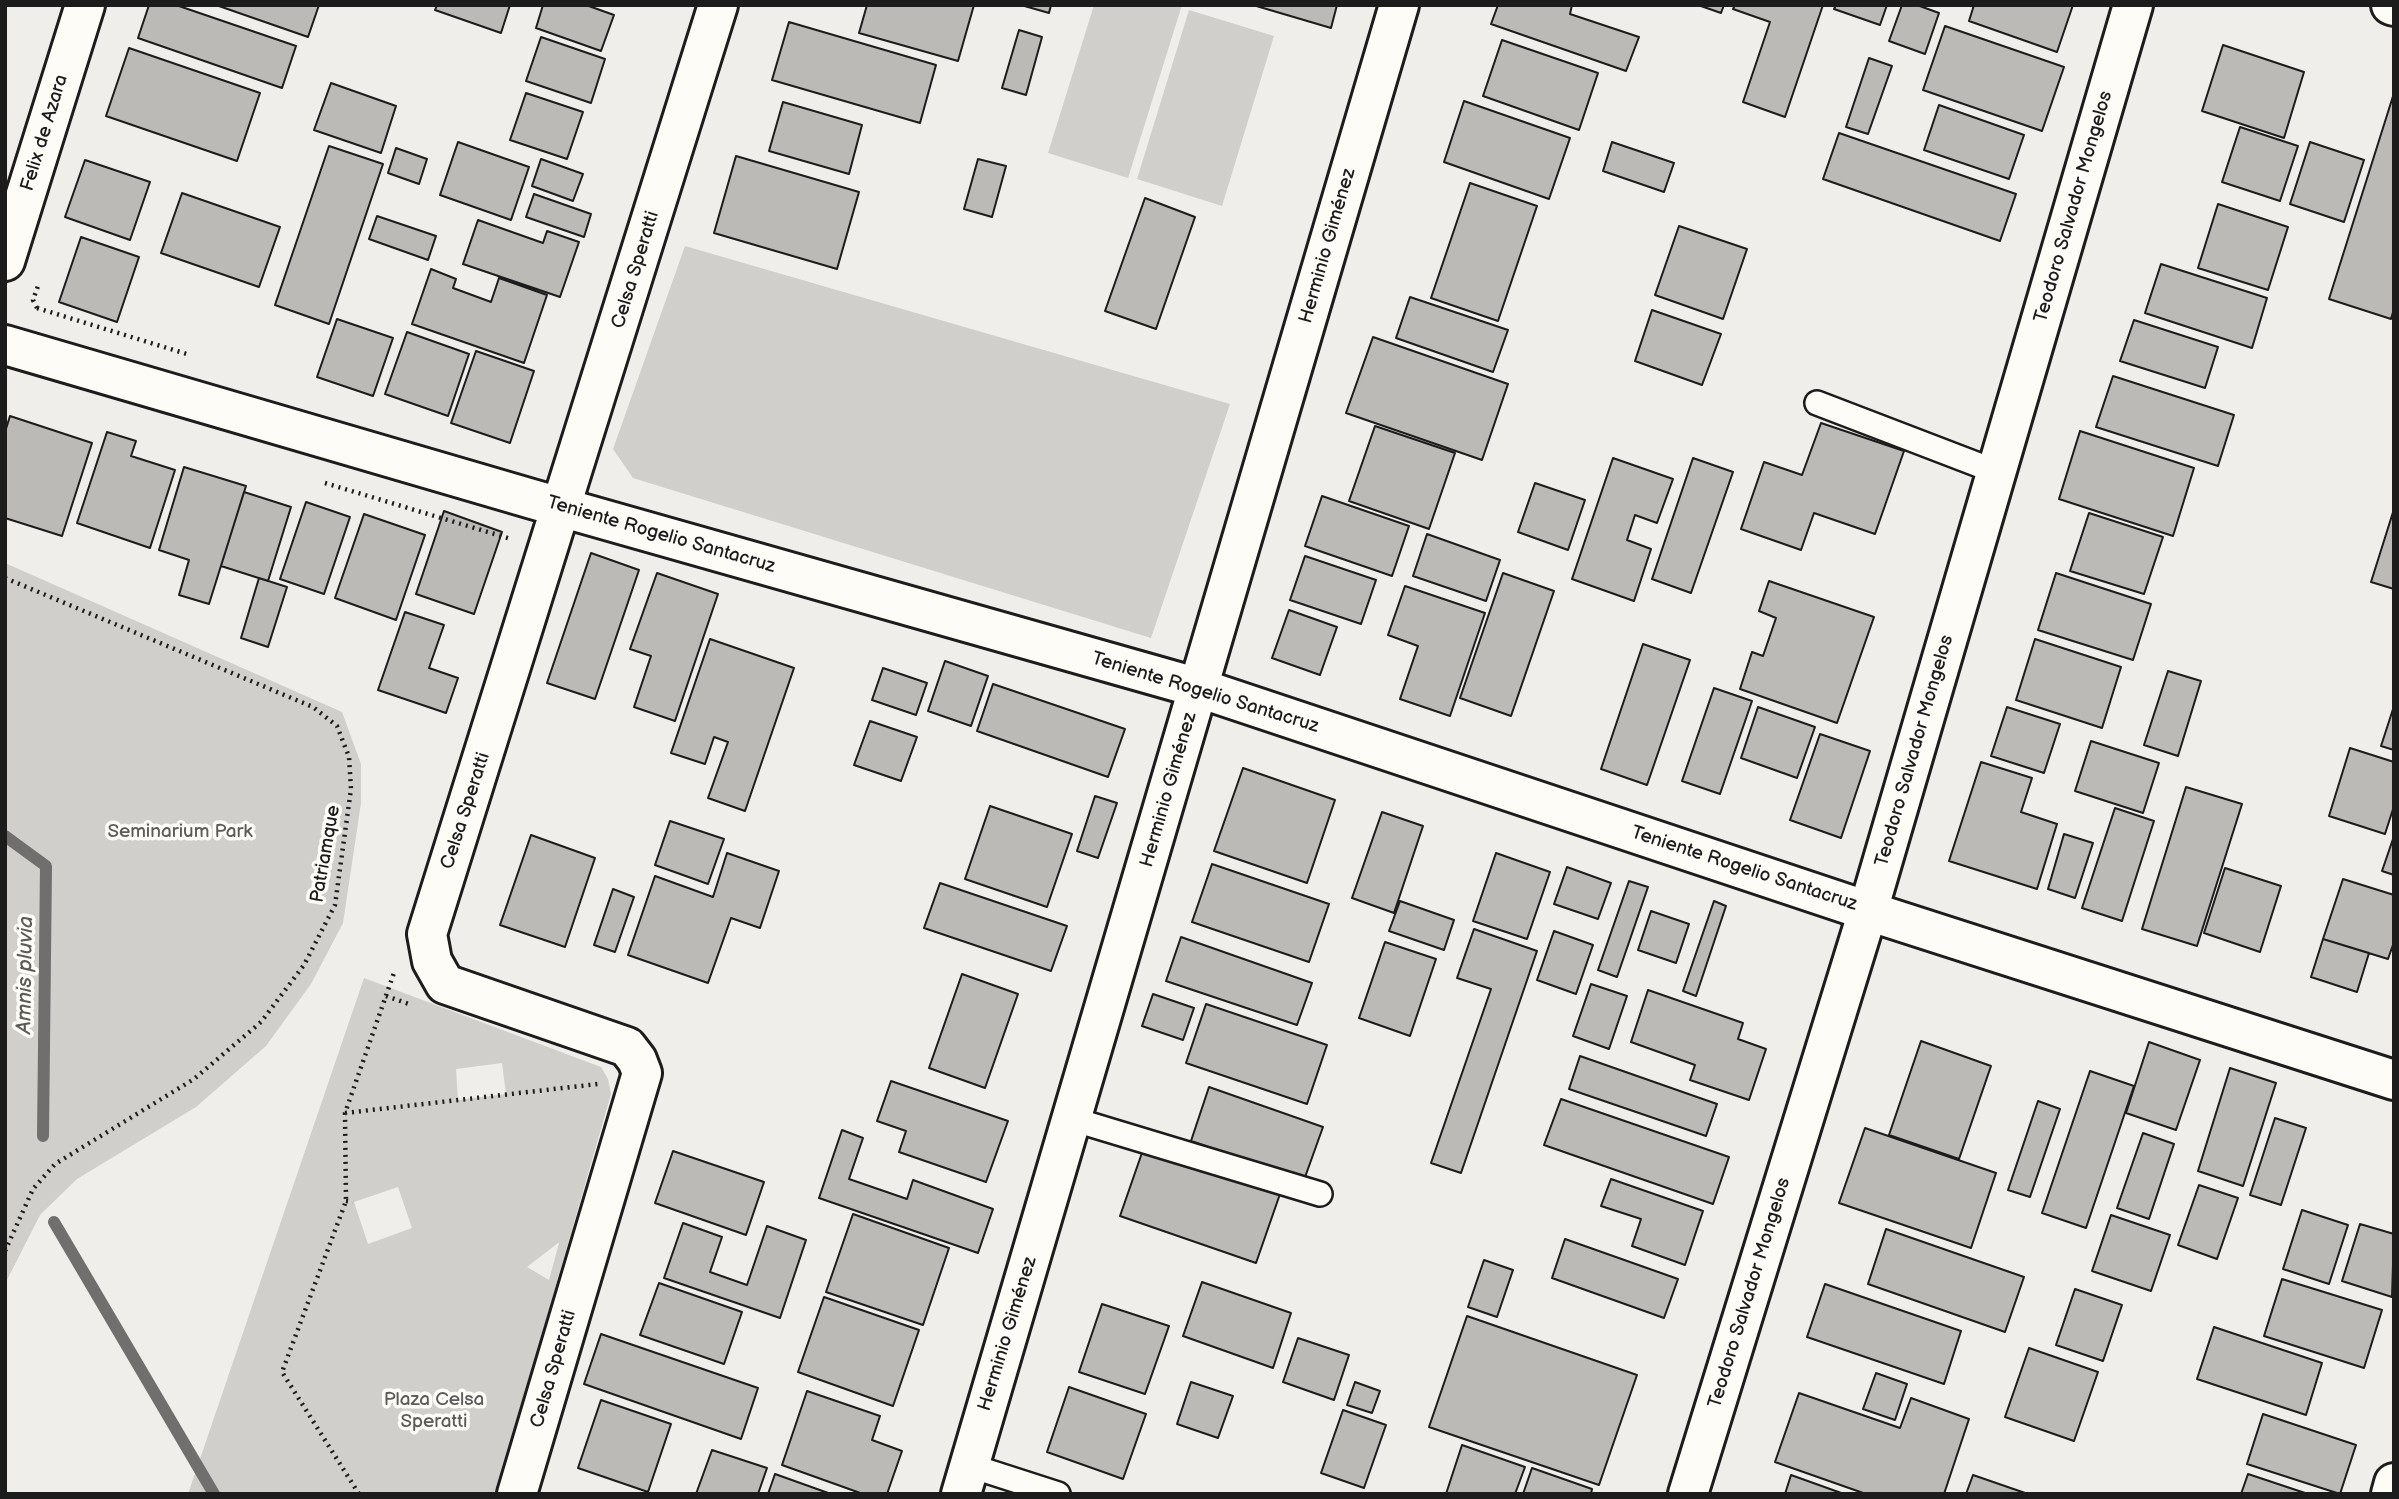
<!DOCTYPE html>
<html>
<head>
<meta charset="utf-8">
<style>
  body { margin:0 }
  #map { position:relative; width:2399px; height:1499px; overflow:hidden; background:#f0eeea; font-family:"Balsamiq Sans",sans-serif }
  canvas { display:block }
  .frame { position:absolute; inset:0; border:7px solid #1c1c1c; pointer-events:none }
</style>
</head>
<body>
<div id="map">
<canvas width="2399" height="1499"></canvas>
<div class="frame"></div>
</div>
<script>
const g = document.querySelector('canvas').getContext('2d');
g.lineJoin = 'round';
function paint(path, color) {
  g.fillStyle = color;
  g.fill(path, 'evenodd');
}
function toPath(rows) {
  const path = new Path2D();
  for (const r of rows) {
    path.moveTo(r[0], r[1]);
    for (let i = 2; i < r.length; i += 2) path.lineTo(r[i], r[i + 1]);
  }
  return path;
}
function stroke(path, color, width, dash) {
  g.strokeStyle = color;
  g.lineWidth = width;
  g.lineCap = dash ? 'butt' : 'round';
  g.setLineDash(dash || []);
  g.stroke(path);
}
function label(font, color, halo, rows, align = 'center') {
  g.font = font + ' "Balsamiq Sans",sans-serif';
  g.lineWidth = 7;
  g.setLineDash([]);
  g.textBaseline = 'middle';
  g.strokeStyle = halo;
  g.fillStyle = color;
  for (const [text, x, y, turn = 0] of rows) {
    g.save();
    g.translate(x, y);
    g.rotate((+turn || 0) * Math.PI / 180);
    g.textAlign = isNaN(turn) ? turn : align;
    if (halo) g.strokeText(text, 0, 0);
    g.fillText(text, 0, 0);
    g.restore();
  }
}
const green = toPath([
  [1094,5,1182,5,1128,178,1048,153],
  [1189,10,1274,36,1222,206,1137,179],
  [685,246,1230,404,1151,638,633,478,613,449],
  [5,563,342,712,361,764,361,803,343,923,311,984,266,1046,196,1107,77,1179,40,1215,5,1284],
  [364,978,601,1067,608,1079,611,1094,496,1494,188,1494],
  [502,1063,506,1094,458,1100,456,1069],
  [398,1187,412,1228,368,1244,354,1202],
  [559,1243,549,1280,527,1267,558,1243]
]);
const stream = toPath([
  [5,836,46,866,43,1136],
  [54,1222,214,1494]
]);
const building = toPath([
  [149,5,176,5,296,46,282,88,138,38,149,5],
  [216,5,319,5,308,37,216,5],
  [437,5,510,5,501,33,435,10,437,5],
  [543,5,586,5,614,15,601,51,536,28,543,5],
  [867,5,974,5,958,61,859,33,867,5],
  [1021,5,1051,5,1049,13,1021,5],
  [1253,5,1337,5,1331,28,1253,5],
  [1498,5,1572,5,1570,14,1639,37,1626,71,1491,24,1498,5],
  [1698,5,1724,5,1721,13,1698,5],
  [1735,5,1823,5,1785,117,1743,102,1770,22,1733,9,1735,5],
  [1836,5,1887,5,1880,25,1834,9,1836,5],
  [1902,5,1917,5,1939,13,1925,54,1889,41,1902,5],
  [1974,5,2073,5,2057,52,1969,21,1974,5],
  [789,22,936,65,920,123,772,80,789,22],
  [1945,26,2064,67,2042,131,1923,90,1945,26],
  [1019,30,1042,37,1026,95,1002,88,1019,30],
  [541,37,605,59,591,103,526,81,541,37],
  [1502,40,1598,73,1579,130,1483,96,1502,40],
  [2223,45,2304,72,2284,138,2202,111,2223,45],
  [129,48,260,93,237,161,106,116,129,48],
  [1869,58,1892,66,1868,134,1846,127,1869,58],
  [331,83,396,106,381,153,314,130,331,83],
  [526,93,583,112,567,159,510,140,526,93],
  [2394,93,2394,309,2391,319,2329,299,2394,93],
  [1464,101,1570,138,1549,199,1444,162,1464,101],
  [783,102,862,125,849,174,769,151,783,102],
  [1939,105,2024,135,2009,179,1924,150,1939,105],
  [2240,127,2298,146,2280,201,2222,182,2240,127],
  [1839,133,2016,194,2000,241,1823,179,1839,133],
  [458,142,529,167,511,220,440,195,458,142],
  [1612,142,1674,163,1664,192,1603,171,1612,142],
  [2310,142,2364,160,2344,222,2290,204,2310,142],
  [329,146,383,164,329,324,275,305,329,146],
  [396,148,427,159,419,184,388,173,396,148],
  [736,156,859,192,837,269,714,233,736,156],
  [541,159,583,174,573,201,532,186,541,159],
  [978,159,1006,166,992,217,964,209,978,159],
  [85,160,150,182,130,240,65,217,85,160],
  [1470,183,1537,206,1498,321,1431,298,1470,183],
  [182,193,280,227,259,287,161,253,182,193],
  [534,194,591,214,584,237,526,217,534,194],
  [1145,198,1195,217,1156,329,1105,311,1145,198],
  [2218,204,2288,227,2268,290,2198,268,2218,204],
  [377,216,436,236,428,260,369,239,377,216],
  [478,220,543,243,547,231,579,242,560,297,463,264,478,220],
  [1679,226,1747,249,1723,319,1655,295,1679,226],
  [81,237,139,257,117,322,59,302,81,237],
  [2161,264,2267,298,2252,348,2145,313,2161,264],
  [431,269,456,279,453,288,491,302,499,278,547,295,524,363,412,324,431,269],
  [1410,297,1508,330,1493,372,1396,338,1410,297],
  [1652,310,1721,334,1702,385,1635,361,1652,310],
  [337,319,393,338,373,396,317,377,337,319],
  [2134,320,2218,347,2205,388,2120,361,2134,320],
  [407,332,469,354,448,416,385,394,407,332],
  [1373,337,1508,384,1482,460,1346,413,1373,337],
  [476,351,534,371,510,443,451,423,476,351],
  [2113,376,2234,415,2218,466,2096,427,2113,376],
  [10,416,92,443,62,536,5,518,5,432,10,416],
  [1821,423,1904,451,1875,534,1814,513,1801,550,1741,529,1764,462,1802,475,1821,423],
  [1375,426,1455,453,1429,529,1349,501,1375,426],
  [2080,431,2194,468,2173,536,2059,499,2080,431],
  [107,432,136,441,131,456,175,470,150,548,77,523,107,432],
  [1613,458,1673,479,1657,523,1635,515,1627,540,1651,549,1634,601,1572,579,1613,458],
  [1693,458,1733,472,1691,593,1652,579,1693,458],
  [184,467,246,486,209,604,179,595,189,560,159,550,184,467],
  [1535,483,1585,500,1568,550,1518,532,1535,483],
  [244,492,291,507,268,581,221,566,244,492],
  [1322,496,1409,526,1392,576,1305,546,1322,496],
  [306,502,350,517,324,594,280,579,306,502],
  [2394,509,2394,589,2371,582,2394,509],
  [444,511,502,532,474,614,416,594,444,511],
  [2089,513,2163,537,2144,594,2070,571,2089,513],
  [364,514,425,535,396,620,335,598,364,514],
  [1427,534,1500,560,1486,601,1413,576,1427,534],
  [591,553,639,570,595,699,547,683,591,553],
  [1305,556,1376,580,1361,624,1290,600,1305,556],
  [657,573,718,594,675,721,634,707,651,656,630,649,657,573],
  [1503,573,1554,591,1511,716,1460,698,1503,573],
  [2056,573,2151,604,2133,660,2038,630,2056,573],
  [259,578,287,587,268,647,241,638,259,578],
  [1769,581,1874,617,1837,723,1740,689,1752,652,1763,656,1776,618,1759,611,1769,581],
  [1405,586,1485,613,1450,716,1400,699,1418,646,1388,635,1405,586],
  [1289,610,1337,627,1320,675,1272,658,1289,610],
  [405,612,444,625,429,668,458,678,446,713,378,690,405,612],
  [710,639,794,668,745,811,708,798,728,742,714,737,705,764,671,753,710,639],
  [2035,639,2121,667,2102,728,2016,700,2035,639],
  [1643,644,1690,660,1647,785,1601,769,1643,644],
  [945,661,988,676,971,726,928,711,945,661],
  [883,668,927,683,916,715,872,700,883,668],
  [2168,671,2201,681,2178,756,2144,745,2168,671],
  [993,684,1125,729,1108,777,977,731,993,684],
  [1714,688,1752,701,1720,794,1682,781,1714,688],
  [2394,706,2394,750,2381,746,2394,706],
  [1758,707,1815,727,1797,778,1741,758,1758,707],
  [2007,707,2060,724,2044,773,1991,756,2007,707],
  [870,721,917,737,901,781,854,765,870,721],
  [1820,734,1870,751,1841,838,1790,820,1820,734],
  [2091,741,2159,763,2143,813,2075,791,2091,741],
  [2350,748,2394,762,2394,806,2385,834,2329,816,2350,748],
  [1981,762,2032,778,2021,812,2057,824,2037,889,1949,861,1981,762],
  [1243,768,1335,800,1307,883,1214,851,1243,768],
  [2186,787,2242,804,2197,946,2142,929,2186,787],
  [1095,796,1117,803,1098,858,1077,851,1095,796],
  [990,806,1072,834,1047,907,965,879,990,806],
  [2115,808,2154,821,2122,921,2082,908,2115,808],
  [1382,812,1423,826,1394,913,1352,898,1382,812],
  [670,821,724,839,708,884,655,865,670,821],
  [2064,834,2093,843,2075,898,2048,889,2064,834],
  [531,835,595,858,565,947,500,925,531,835],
  [2394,836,2394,875,2382,871,2394,836],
  [727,853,779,871,760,928,731,918,708,983,628,955,655,876,713,897,727,853],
  [1496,853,1550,872,1527,939,1473,921,1496,853],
  [1212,864,1329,904,1309,962,1192,922,1212,864],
  [1567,867,1611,883,1598,919,1554,904,1567,867],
  [2225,868,2281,886,2260,952,2204,933,2225,868],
  [2343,879,2394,895,2394,942,2388,959,2323,939,2343,879],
  [1629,881,1648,887,1617,977,1598,970,1629,881],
  [940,883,1067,926,1051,971,924,928,940,883],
  [613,889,634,897,615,952,594,945,613,889],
  [1400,901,1454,920,1444,950,1389,931,1400,901],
  [1714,901,1726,906,1696,996,1683,991,1714,901],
  [1651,911,1689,924,1676,963,1638,950,1651,911],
  [1474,929,1537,951,1461,1173,1431,1163,1491,989,1457,978,1474,929],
  [1554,931,1593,945,1576,994,1537,980,1554,931],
  [1181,937,1312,983,1297,1025,1166,981,1181,937],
  [2323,939,2369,953,2357,992,2311,977,2323,939],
  [1385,942,1436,959,1410,1036,1359,1018,1385,942],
  [962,974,1018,994,985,1088,929,1068,962,974],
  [1591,984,1627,996,1609,1049,1573,1036,1591,984],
  [1648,990,1743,1023,1738,1039,1766,1049,1749,1100,1690,1080,1695,1065,1631,1042,1648,990],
  [1153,994,1194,1008,1183,1040,1142,1026,1153,994],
  [1206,1004,1327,1045,1307,1104,1186,1063,1206,1004],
  [1921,1041,1991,1066,1959,1159,1889,1135,1921,1041],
  [2149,1042,2200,1060,2176,1130,2126,1113,2149,1042],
  [1580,1056,1717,1104,1706,1136,1569,1089,1580,1056],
  [2230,1068,2276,1083,2243,1186,2198,1171,2230,1068],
  [2090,1071,2134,1086,2086,1228,2042,1213,2090,1071],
  [891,1081,1008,1121,986,1182,899,1152,906,1131,877,1121,891,1081],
  [1209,1087,1323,1127,1304,1180,1191,1141,1209,1087],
  [1561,1099,1729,1157,1713,1204,1544,1145,1561,1099],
  [2038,1101,2060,1109,2030,1197,2008,1190,2038,1101],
  [2275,1118,2306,1128,2281,1205,2250,1195,2275,1118],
  [1865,1128,1996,1173,1971,1248,1839,1203,1865,1128],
  [842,1130,863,1138,849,1179,907,1199,913,1180,993,1209,978,1253,819,1198,842,1130],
  [2143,1133,2174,1144,2149,1219,2117,1208,2143,1133],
  [1144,1147,1280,1194,1256,1263,1120,1216,1144,1147],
  [673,1151,764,1182,746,1235,655,1203,673,1151],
  [1611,1179,1703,1211,1685,1265,1632,1246,1641,1219,1601,1206,1611,1179],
  [2199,1185,2238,1198,2217,1259,2178,1245,2199,1185],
  [2302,1210,2348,1225,2329,1284,2283,1269,2302,1210],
  [853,1214,949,1248,923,1325,826,1292,853,1214],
  [2111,1215,2170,1235,2151,1291,2092,1271,2111,1215],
  [683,1223,722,1237,710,1272,747,1285,767,1226,806,1240,780,1318,664,1278,683,1223],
  [2360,1224,2394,1234,2392,1297,2342,1281,2360,1224],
  [1886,1229,2024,1277,2005,1332,1868,1284,1886,1229],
  [1565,1239,1678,1279,1664,1318,1552,1278,1565,1239],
  [1484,1260,1513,1270,1497,1317,1468,1307,1484,1260],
  [2282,1279,2382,1310,2364,1368,2264,1336,2282,1279],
  [1202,1282,1291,1313,1273,1368,1183,1336,1202,1282],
  [659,1283,742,1312,724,1364,640,1335,659,1283],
  [1825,1284,1961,1331,1944,1384,1807,1337,1825,1284],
  [2075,1289,2122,1305,2103,1361,2056,1345,2075,1289],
  [824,1297,919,1330,893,1406,798,1372,824,1297],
  [1102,1304,1169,1326,1145,1394,1079,1372,1102,1304],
  [1467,1316,1637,1375,1599,1485,1429,1427,1467,1316],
  [2214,1327,2322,1363,2306,1415,2197,1379,2214,1327],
  [601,1334,758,1388,741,1439,584,1384,601,1334],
  [1298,1338,1349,1355,1334,1400,1283,1382,1298,1338],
  [2029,1348,2098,1372,2074,1441,2005,1417,2029,1348],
  [1876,1373,1907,1384,1895,1420,1863,1409,1876,1373],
  [1191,1382,1233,1396,1218,1438,1177,1424,1191,1382],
  [1355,1382,1380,1391,1372,1413,1347,1405,1355,1382],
  [1069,1387,1146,1414,1123,1479,1047,1452,1069,1387],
  [807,1391,880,1416,872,1440,902,1451,887,1494,863,1494,782,1465,807,1391],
  [1799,1393,1900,1428,1911,1398,1969,1419,1944,1494,1866,1494,1775,1462,1799,1393],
  [601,1400,671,1424,648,1492,578,1468,601,1400],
  [1343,1410,1386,1425,1364,1488,1321,1473,1343,1410],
  [2263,1414,2356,1445,2340,1494,2247,1464,2263,1414],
  [1462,1445,1525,1467,1515,1494,1446,1494,1462,1445],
  [712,1450,767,1468,758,1494,696,1494,712,1450],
  [1532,1468,1592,1489,1591,1494,1523,1494,1532,1468],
  [775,1474,831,1494,768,1494,775,1474],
  [2248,1474,2308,1494,2241,1494,2248,1474],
  [1791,1475,1844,1494,1785,1494,1791,1475],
  [1973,1475,2028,1494,1966,1494,1973,1475]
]);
const path = toPath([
  [37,308,190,355],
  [37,308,33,300,38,286],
  [325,483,511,539],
  [5,578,313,707,337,726,349,757,351,789,335,905,304,965,261,1022,194,1079,55,1164,33,1189,5,1251],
  [386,996,412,1005],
  [345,1113,598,1084],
  [346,1201,353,1202],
  [359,1494,282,1372,346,1201,345,1113,395,970]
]);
const lane = toPath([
  [1817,403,1997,472],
  [1072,1119,1320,1194],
  [968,1465,1058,1494]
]);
const street = toPath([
  [5,261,85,5],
  [5,345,532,499,1199,688,1868,911,2394,1080],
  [517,1494,642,1073,637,1060,627,1047,445,984,432,961,427,934,718,5],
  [961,1494,1399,5]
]);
const secondary = toPath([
  [2391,5,2394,6],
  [1688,1494,1868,911,2133,5],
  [2391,1494,2394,1483]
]);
const streetNames = [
  ["Felix de Azara",45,133,-73],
  ["Teodoro Salvador Mongelos",2074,207,-74],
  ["Herminio Giménez",1328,246,-74],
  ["Celsa Speratti",636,270,-73],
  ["Teniente Rogelio Santacruz",661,535,16],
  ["Teniente Rogelio Santacruz",1205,693,17],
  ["Teodoro Salvador Mongelos",1915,751,-74],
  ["Herminio Giménez",1169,790,-74],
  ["Celsa Speratti",466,811,-72],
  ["Patriamque",326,854,-80],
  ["Teniente Rogelio Santacruz",1744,869,18],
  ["Teodoro Salvador Mongelos",1750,1293,-73],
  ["Herminio Giménez",1008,1334,-73],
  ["Celsa Speratti",554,1369,-74]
];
const parkNames = [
  ["Seminarium Park",180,832],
  ["Plaza Celsa",434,1400],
  ["Speratti",434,1422]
];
const waterNames = [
  ["Amnis pluvia",26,975,-89]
];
paint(green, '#d0cfcc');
stroke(stream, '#706f6d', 12);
paint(building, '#bbbab6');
stroke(building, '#1c1c1c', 2);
stroke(lane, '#1c1c1c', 28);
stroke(street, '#1c1c1c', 44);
stroke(secondary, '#1c1c1c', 44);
stroke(path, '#1c1c1c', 4.5, [2, 5]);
stroke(lane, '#fdfcf7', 23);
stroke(street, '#fdfcf7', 38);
stroke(secondary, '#fdfcf7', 38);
label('19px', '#1c1c1c', '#fdfcf7', streetNames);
label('19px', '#5b5b5a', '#fdfcf7', parkNames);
label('italic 21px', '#5b5b59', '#fdfcf7', waterNames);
</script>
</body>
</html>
